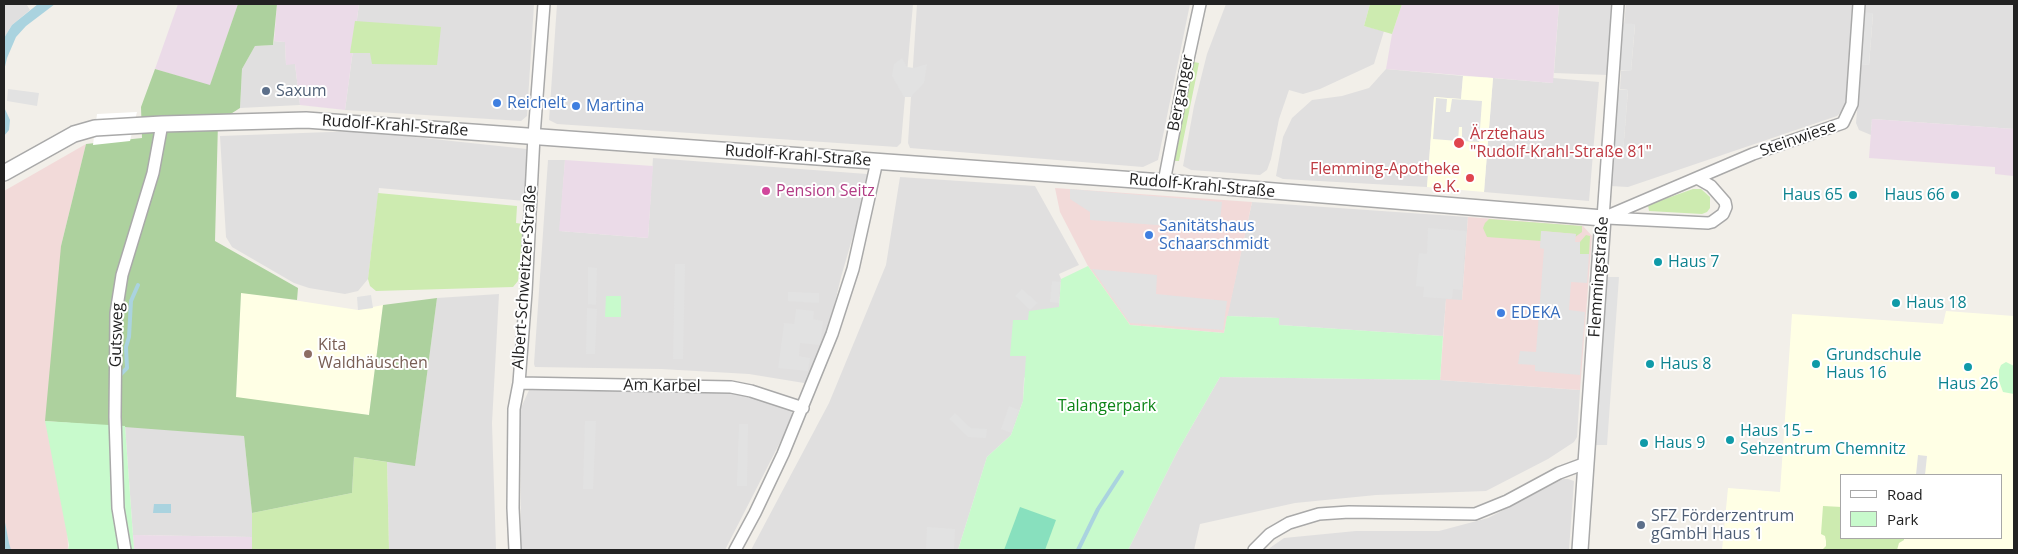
<!DOCTYPE html>
<html>
<head>
<meta charset="utf-8">
<style>
  body { margin:0 }
  #map { position:relative; width:2018px; height:554px; overflow:hidden; background:#f2efe9; font-family:"Open Sans",sans-serif }
  canvas { display:block }
  .frame { position:absolute; inset:0; border:5px solid #222; pointer-events:none }
  .legend { position:absolute; left:1840px; top:474px; width:162px; height:65px; box-sizing:border-box; background:#fff; border:1px solid #a7a7a7; margin:0; padding:6px 9px; list-style:none; font-size:15px; color:#222 }
  .legend li { display:flex; align-items:center; gap:10px; height:25px }
  .legend b { width:25px; border:1px solid #a7a7a7 }
</style>
</head>
<body>
<div id="map">
<canvas width="2018" height="554"></canvas>
<div class="frame"></div>
<ul class="legend">
<li><b style="height:6px;background:#fff"></b>Road</li>
<li><b style="height:14px;background:#c8facc"></b>Park</li>
</ul>
</div>
<script>
const g = document.querySelector('canvas').getContext('2d');
g.lineJoin = 'round';
function paint(path, color) {
  g.fillStyle = color;
  g.fill(path, 'evenodd');
}
function toPath(rows) {
  const path = new Path2D();
  for (const r of rows) {
    path.moveTo(r[0], r[1]);
    for (let i = 2; i < r.length; i += 2) path.lineTo(r[i], r[i + 1]);
  }
  return path;
}
function stroke(path, color, width, dash) {
  g.strokeStyle = color;
  g.lineWidth = width;
  g.lineCap = dash ? 'butt' : 'round';
  g.setLineDash(dash || []);
  g.stroke(path);
}
function label(font, color, halo, rows, align = 'center') {
  g.font = font + ' "Open Sans",sans-serif';
  g.lineWidth = 4;
  g.setLineDash([]);
  g.textBaseline = 'middle';
  g.strokeStyle = halo;
  g.fillStyle = color;
  for (const [text, x, y, turn = 0] of rows) {
    g.save();
    g.translate(x, y);
    g.rotate((+turn || 0) * Math.PI / 180);
    g.textAlign = isNaN(turn) ? turn : align;
    if (halo) g.strokeText(text, 0, 0);
    g.fillText(text, 0, 0);
    g.restore();
  }
}
const residential = toPath([
  [4,4,29,4,27,5,30,10,12,25,4,38],
  [359,4,534,4,527,116,521,121,345,110],
  [557,4,913,4,901,143,897,147,557,124,549,120],
  [917,4,1190,4,1158,160,1143,167,910,148,908,143],
  [1226,4,1370,4,1364,26,1384,31,1374,64,1320,89,1303,94,1289,90,1279,119,1271,159,1267,170,1260,175,1191,170,1183,166,1194,106,1207,54],
  [1559,4,1614,4,1608,75,1554,73],
  [1626,4,1854,4,1847,98,1844,109,1837,116,1628,187,1610,186,1614,152,1623,152,1628,90,1620,89,1621,71,1631,71,1635,25,1624,24],
  [1866,4,2014,4,2014,129,1872,119,1871,135,1859,130,1856,123,1861,64,1869,65,1873,14,1865,13],
  [274,41,285,42,286,64,295,64,300,105,240,108,242,69,255,46,273,45],
  [1386,69,1463,76,1461,99,1434,97,1427,187,1283,179,1276,176,1283,137,1292,118,1312,100,1342,96,1369,88],
  [1493,78,1553,83,1553,78,1599,82,1589,201,1484,192],
  [358,131,527,149,529,154,525,201,379,188,368,279,358,291,345,294,309,288,294,283,232,247,226,237,220,136],
  [653,158,867,174,869,181,841,277,832,315,809,380,804,383,749,374,661,369,535,367,534,364,548,160,565,160,560,231,648,238],
  [900,177,1035,186,1079,265,1059,274,1061,279,1059,307,1024,379,1023,401,1011,435,987,457,958,550,751,550,829,403,886,265],
  [1252,202,1468,217,1462,300,1446,300,1443,336,1279,325,1278,318,1227,316],
  [499,294,492,423,496,550,389,550,387,462,415,465,437,298],
  [1220,377,1440,380,1580,390,1577,437,1574,442,1548,459,1486,491,1376,495,1295,503,1200,524,1194,550,1128,550,1177,452],
  [530,388,703,390,738,394,780,403,791,410,793,417,725,550,521,550,520,410],
  [125,426,244,436,252,513,252,537,133,535],
  [1563,479,1568,479,1574,481,1569,550,1267,550,1284,538,1356,531,1439,531,1488,518]
]);
const commercial = toPath([
  [86,144,61,246,68,550,4,550,4,191],
  [1055,188,1252,202,1224,333,1130,325,1088,266,1060,212],
  [1468,217,1583,226,1592,236,1580,390,1440,380,1446,299,1462,300]
]);
const industrial = toPath([
  [178,4,238,4,210,86,155,69],
  [277,4,359,4,345,110,300,105,295,64,286,65,285,42,274,41],
  [1402,4,1559,4,1553,83,1386,69,1392,34],
  [1872,119,2014,129,2013,176,1995,174,1995,167,1869,158],
  [565,160,653,166,648,238,559,231],
  [133,535,252,537,252,550,134,550]
]);
const education = toPath([
  [1463,76,1493,78,1484,192,1427,187,1434,97,1461,99],
  [241,292,358,310,383,305,369,415,236,398],
  [1946,311,2014,316,2014,550,1722,550,1728,488,1780,492,1792,314,1943,324],
  [1842,475,2002,475,2002,538,1842,538]
]);
const grass = toPath([
  [1370,4,1402,4,1392,34,1364,26],
  [355,21,441,27,437,65,372,64,370,53,350,53],
  [1194,62,1199,63,1179,161,1174,161,1176,142,1191,65],
  [1693,189,1701,189,1710,197,1710,208,1707,212,1702,214,1649,211,1648,205],
  [378,193,517,206,516,223,523,224,518,281,513,287,376,291,370,286,368,279],
  [1489,219,1582,226,1582,232,1575,237,1576,234,1542,231,1541,241,1487,237,1483,228,1485,223],
  [1586,235,1590,236,1589,254,1580,254,1580,242],
  [354,457,387,462,389,550,252,550,252,513,352,493],
  [1823,506,1842,507,1842,538,1904,538,1904,540,1899,543,1897,550,1822,550,1826,546,1826,541,1825,536,1821,534]
]);
const forest = toPath([
  [238,4,277,4,273,45,255,46,242,69,240,108,218,122,215,241,298,288,297,300,241,293,236,397,369,415,383,305,437,298,415,466,354,457,352,493,252,513,244,436,45,421,61,246,86,144,142,138,141,107,155,69,210,85]
]);
const park = toPath([
  [1088,266,1130,325,1224,333,1227,316,1279,318,1279,325,1443,336,1440,380,1220,377,1177,452,1128,550,958,550,987,457,1011,435,1023,401,1026,356,1010,356,1013,320,1028,320,1029,311,1059,307,1061,279],
  [606,296,621,296,621,317,605,317],
  [2006,362,2014,366,2014,394,2003,392,1999,381,1999,370,2001,365],
  [45,421,125,426,134,550,68,550,69,545]
]);
const pitch = toPath([
  [1020,507,1056,520,1045,550,1004,550]
]);
const parking = toPath([
  [1859,12,1873,13,1869,65,1855,64],
  [1617,23,1635,24,1631,71,1613,70],
  [902,58,907,67,914,68,927,64,924,83,911,97,904,97,892,76,894,64],
  [8,89,39,93,37,106,7,101],
  [1612,89,1628,90,1623,153,1607,151],
  [1436,98,1447,99,1446,112,1450,112,1452,99,1482,101,1479,142,1462,141,1462,127,1459,127,1458,141,1433,139],
  [1070,189,1222,202,1220,221,1195,220,1183,227,1090,220,1090,212,1070,199],
  [1428,228,1466,231,1462,290,1453,289,1452,299,1423,297,1424,287,1416,286,1419,253,1427,254],
  [1541,231,1576,234,1575,242,1580,242,1580,254,1589,254,1587,283,1571,282,1569,310,1585,312,1580,375,1535,371,1535,365,1518,364,1520,351,1536,352,1544,249,1540,248],
  [675,264,685,264,683,359,673,359],
  [588,267,597,268,596,305,588,304],
  [1092,269,1157,275,1156,294,1227,301,1223,330,1130,323],
  [1606,277,1619,277,1607,445,1595,445],
  [1052,281,1060,282,1059,303,1050,302],
  [1022,289,1038,303,1030,310,1015,296],
  [788,292,819,293,819,303,788,301],
  [371,295,373,308,358,310,357,297],
  [587,308,597,309,595,354,586,354],
  [796,309,814,311,813,319,823,321,820,345,800,343,799,356,810,358,808,371,778,368,784,323,794,324],
  [1009,406,1019,410,1011,433,1001,429],
  [955,413,971,428,987,429,986,438,968,437,949,419],
  [585,421,596,421,593,489,583,489],
  [739,424,748,424,747,486,737,486],
  [1918,455,1927,456,1925,475,1916,475],
  [927,527,955,529,954,550,926,550]
]);
const water = toPath([
  [38,4,55,4,26,26,16,37,7,58,4,71,4,38,12,25],
  [4,107,10,120,9,130,4,136],
  [154,504,171,504,171,513,153,513],
  [4,517,9,543,11,550,4,550]
]);
const pier = toPath([
  [137,112,130,141,93,145,97,114]
]);
const stream = toPath([
  [118,377,127,368,126,347,129,337,131,301,138,285],
  [1078,550,1098,509,1122,472]
]);
const minor = toPath([
  [1164,182,1185,73,1200,4],
  [1603,218,1753,154,1843,123,1852,104,1859,4],
  [1603,218,1618,4],
  [1607,218,1708,223,1712,222,1723,214,1726,207,1725,202,1711,186,1697,178],
  [519,383,731,387,751,391,803,408],
  [125,550,118,508,115,417,116,313,122,275,153,173,162,124],
  [515,550,513,508,514,409,519,383,526,292,534,136,544,4],
  [735,550,755,513,783,454,832,334,853,269,877,161],
  [1254,550,1270,534,1289,523,1319,514,1349,512,1475,514,1507,501,1559,473,1586,463]
]);
const tertiary = toPath([
  [4,173,74,134,95,128,162,124,306,120,1177,183,1603,218,1580,550]
]);
const markers = [
  [266,91,5,"#5c6f8a"],
  [497,103,5,"#3f7fe0"],
  [576,106,5,"#3f7fe0"],
  [1459,143,6,"#e0444e"],
  [1470,178,5,"#e0444e"],
  [766,191,5,"#d1479c"],
  [1853,195,5,"#0f9aa8"],
  [1955,195,5,"#0f9aa8"],
  [1149,235,5,"#3f7fe0"],
  [1658,262,5,"#0f9aa8"],
  [1896,303,5,"#0f9aa8"],
  [1501,313,5,"#3f7fe0"],
  [308,354,5,"#8d6e63"],
  [1650,364,5,"#0f9aa8"],
  [1816,364,5,"#0f9aa8"],
  [1968,367,5,"#0f9aa8"],
  [1730,440,5,"#0f9aa8"],
  [1644,443,5,"#0f9aa8"],
  [1641,525,5,"#5c6f8a"]
];
const serviceNames = [
  ["Saxum",276,91],
  ["SFZ Förderzentrum",1651,516],
  ["gGmbH Haus 1",1651,534]
];
const streetNames = [
  ["Berganger",1181,93,-79],
  ["Rudolf-Krahl-Straße",395,126,4],
  ["Steinwiese",1798,139,-19],
  ["Rudolf-Krahl-Straße",798,156,4],
  ["Rudolf-Krahl-Straße",1202,186,5],
  ["Albert-Schweitzer-Straße",525,277,-86],
  ["Flemmingstraße",1599,277,-86],
  ["Gutsweg",117,335,-88],
  ["Am Karbel",662,386,1]
];
const shopNames = [
  ["Reichelt",507,103],
  ["Martina",586,106],
  ["Sanitätshaus",1159,226],
  ["Schaarschmidt",1159,244],
  ["EDEKA",1511,313]
];
const healthNames = [
  ["Ärztehaus",1470,134],
  ["\"Rudolf-Krahl-Straße 81\"",1470,152],
  ["Flemming-Apotheke",1460,169,"right"],
  ["e.K.",1460,187,"right"]
];
const hotelNames = [
  ["Pension Seitz",776,191]
];
const cultureNames = [
  ["Haus 65",1843,195,"right"],
  ["Haus 66",1945,195,"right"],
  ["Haus 7",1668,262],
  ["Haus 18",1906,303],
  ["Grundschule",1826,355],
  ["Haus 16",1826,373],
  ["Haus 8",1660,364],
  ["Haus 26",1968,384,"center"],
  ["Haus 15 –",1740,431],
  ["Sehzentrum Chemnitz",1740,449],
  ["Haus 9",1654,443]
];
const educationNames = [
  ["Kita",318,345],
  ["Waldhäuschen",318,363]
];
const parkNames = [
  ["Talangerpark",1107,406]
];
paint(residential, '#e0dfdf');
paint(commercial, '#f2dad9');
paint(industrial, '#ebdbe8');
paint(education, '#ffffe5');
paint(grass, '#cdebb0');
paint(forest, '#add19e');
paint(park, '#c8facc');
paint(pitch, '#88e0be');
paint(parking, '#e2e2e2');
paint(water, '#aad3df');
paint(pier, '#fff');
stroke(stream, '#aad3df', 4);
stroke(minor, '#a9a9a9', 14);
stroke(tertiary, '#a9a9a9', 18);
stroke(minor, '#fff', 11);
stroke(tertiary, '#fff', 15);
for (const [x, y, r, color] of markers) {
  const dot = new Path2D();
  dot.arc(x, y, r, 0, 2 * Math.PI);
  g.fillStyle = color;
  g.fill(dot);
  stroke(dot, '#fff', 2);
}
label('16px', '#4e5e75', '#fff', serviceNames, 'left');
label('16px', '#222', '#fff', streetNames);
label('16px', '#366cbe', '#fff', shopNames, 'left');
label('16px', '#be3a42', '#fff', healthNames, 'left');
label('16px', '#b23c85', '#fff', hotelNames, 'left');
label('16px', '#0d838f', '#fff', cultureNames, 'left');
label('16px', '#785e54', '#fff', educationNames, 'left');
label('16px', '#0c8416', '#fff', parkNames);
</script>
</body>
</html>
